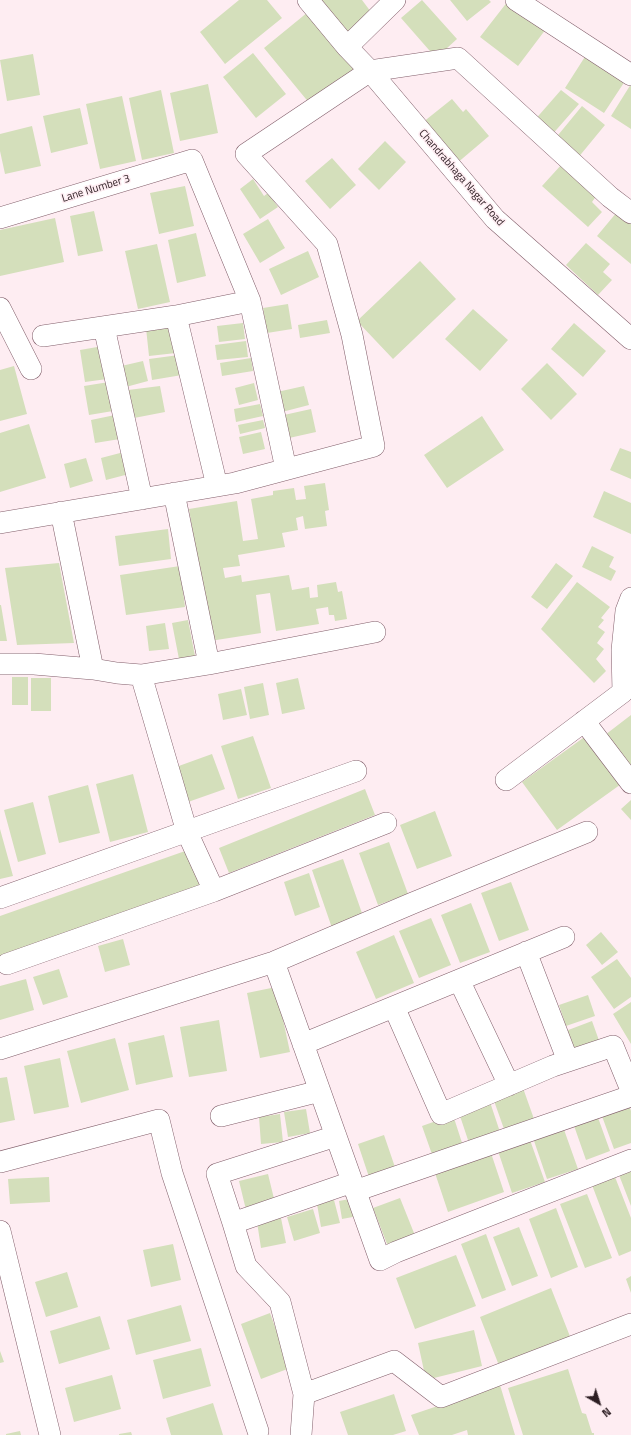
<!DOCTYPE html>
<html>
<head>
<meta charset="utf-8">
<style>
  body { margin:0 }
  #map { position:relative; width:631px; height:1435px; overflow:hidden; background:#feedf2; font-family:"Titillium Web",sans-serif }
  canvas { display:block }
  .north { position:absolute; left:579px; top:1383px; width:40px; height:40px; -webkit-text-stroke:3px #feedf2; paint-order:stroke; rotate:141deg; font-size:11px; font-weight:700; line-height:16px; text-align:center; color:#2d1e23 }
  .north::after { content:''; display:block; margin:auto; width:14px; height:18px; background:#2d1e23; clip-path:polygon(50% 0,100% 100%,50% 72%,0 100%) }
</style>
</head>
<body>
<div id="map">
<canvas width="631" height="1435"></canvas>
<div class="north">N</div>
</div>
<script>
const g = document.querySelector('canvas').getContext('2d');
g.lineJoin = 'round';
function paint(path, color) {
  g.fillStyle = color;
  g.fill(path, 'evenodd');
}
function toPath(rows) {
  const path = new Path2D();
  for (const r of rows) {
    path.moveTo(r[0], r[1]);
    for (let i = 2; i < r.length; i += 2) path.lineTo(r[i], r[i + 1]);
  }
  return path;
}
function stroke(path, color, width, dash) {
  g.strokeStyle = color;
  g.lineWidth = width;
  g.lineCap = dash ? 'butt' : 'round';
  g.setLineDash(dash || []);
  g.stroke(path);
}
function label(font, color, halo, rows, align = 'center') {
  g.font = font + ' "Titillium Web",sans-serif';
  g.lineWidth = 3;
  g.setLineDash([]);
  g.textBaseline = 'middle';
  g.strokeStyle = halo;
  g.fillStyle = color;
  for (const [text, x, y, turn = 0] of rows) {
    g.save();
    g.translate(x, y);
    g.rotate((+turn || 0) * Math.PI / 180);
    g.textAlign = isNaN(turn) ? turn : align;
    if (halo) g.strokeText(text, 0, 0);
    g.fillText(text, 0, 0);
    g.restore();
  }
}
const building = toPath([
  [239,0,267,0,282,18,225,64,200,32],
  [322,0,362,0,374,16,346,39,318,4],
  [422,0,457,39,436,58,401,18],
  [450,0,489,0,491,2,467,21],
  [508,1,546,29,518,66,480,37],
  [308,12,354,69,310,104,264,48],
  [588,52,627,78,604,113,565,88],
  [253,53,286,94,256,118,223,77],
  [33,54,40,95,7,101,0,60],
  [208,84,218,133,180,141,170,93],
  [631,84,631,129,611,116],
  [161,90,174,153,142,160,129,98],
  [561,90,579,104,550,137,533,122],
  [122,96,136,161,100,169,86,104],
  [452,99,463,112,466,109,489,136,456,164,422,123],
  [582,106,605,125,577,159,554,140],
  [80,108,88,144,51,153,43,116],
  [32,126,41,166,5,174,0,151,0,134],
  [385,141,406,162,379,190,358,169],
  [332,158,356,185,330,209,305,181],
  [562,164,597,195,592,202,602,212,588,227,542,186],
  [253,179,264,196,268,193,278,207,260,219,240,189],
  [185,186,194,226,159,234,150,193],
  [94,211,103,251,78,256,70,216],
  [617,212,631,224,631,264,597,236],
  [55,218,64,262,0,276,0,230],
  [268,219,285,248,260,263,243,234],
  [196,233,206,276,177,283,168,240],
  [586,243,610,264,603,272,612,280,598,295,566,265],
  [157,244,170,302,138,309,125,251],
  [308,251,319,277,281,295,269,269],
  [420,261,456,299,393,359,357,321],
  [288,304,292,329,267,333,263,308],
  [473,309,508,340,480,371,445,339],
  [327,320,330,333,300,338,298,325],
  [243,323,245,339,219,342,217,326],
  [574,323,606,351,583,377,551,349],
  [173,325,176,353,149,356,146,328],
  [246,341,248,357,217,360,215,345],
  [103,346,107,379,85,382,80,350],
  [179,355,182,375,152,380,149,359],
  [251,358,253,371,222,376,220,363],
  [143,361,148,381,122,388,117,367],
  [547,363,577,394,551,420,521,389],
  [14,366,27,414,0,421,0,370],
  [109,382,113,411,89,415,84,386],
  [254,383,258,400,239,405,235,388],
  [160,386,165,412,134,418,128,390],
  [304,386,309,405,282,412,277,392],
  [260,404,263,416,236,422,234,409],
  [311,409,316,432,289,438,284,415],
  [115,415,120,439,95,443,91,420],
  [482,416,504,450,447,488,424,455],
  [263,420,265,428,240,434,238,425],
  [29,424,46,478,0,492,0,433],
  [261,432,265,449,243,454,239,437],
  [620,448,631,452,631,479,610,470],
  [124,452,129,474,106,480,101,458],
  [86,458,93,481,70,488,64,464],
  [325,483,329,510,325,511,327,526,305,529,303,516,296,518,298,530,282,533,285,547,238,555,240,566,223,568,225,578,241,575,242,582,289,575,292,590,309,587,310,598,318,597,317,585,336,582,338,592,342,591,347,619,335,621,334,615,329,615,328,607,316,609,319,624,276,631,270,593,256,595,261,633,210,641,189,509,237,501,243,541,258,539,251,499,273,495,273,491,294,488,296,500,306,499,304,486],
  [604,491,631,503,631,534,593,517],
  [168,529,171,559,119,566,115,536],
  [592,546,614,557,609,567,616,571,611,581,582,567],
  [59,563,74,643,17,645,5,568],
  [556,563,573,576,547,609,531,597],
  [180,566,185,607,126,615,120,575],
  [577,582,610,607,601,618,604,620,598,627,605,632,597,643,604,649,596,659,606,671,594,683,541,629],
  [0,605,1,605,7,641,0,641],
  [188,620,195,656,179,659,172,623],
  [165,623,169,649,149,651,146,626],
  [12,677,28,677,28,705,12,705],
  [31,678,51,678,51,711,31,711],
  [298,678,305,709,282,714,276,683],
  [263,683,269,715,250,719,244,687],
  [241,689,247,715,223,720,218,694],
  [631,715,631,777,601,738],
  [590,733,624,782,557,830,522,782],
  [253,736,271,788,238,799,221,746],
  [212,754,225,789,188,802,176,767],
  [133,774,148,832,110,842,96,784],
  [88,785,100,833,59,843,48,796],
  [365,789,375,815,229,873,219,848],
  [631,800,631,820,621,809],
  [33,802,46,854,18,862,4,810],
  [435,811,452,856,417,869,400,825],
  [0,829,13,876,0,879],
  [389,842,408,894,378,905,359,853],
  [188,850,201,888,0,959,0,916],
  [343,859,363,916,332,928,312,870],
  [309,873,320,907,295,916,284,882],
  [511,882,529,930,499,941,481,893],
  [471,903,490,952,460,963,441,915],
  [431,918,451,965,419,978,399,931],
  [601,932,618,952,602,965,586,945],
  [394,935,414,983,376,999,356,952],
  [123,939,130,965,105,972,98,946],
  [617,959,631,978,631,997,614,1009,591,977],
  [59,969,68,997,43,1005,33,977],
  [26,979,34,1010,0,1020,0,986],
  [276,987,290,1052,260,1058,247,993],
  [588,995,595,1016,566,1026,559,1005],
  [631,1002,631,1044,613,1014],
  [219,1020,227,1071,189,1077,180,1027],
  [592,1021,601,1046,572,1056,563,1032],
  [164,1035,173,1077,136,1085,128,1043],
  [115,1038,129,1090,81,1103,67,1051],
  [60,1058,69,1107,34,1114,24,1066],
  [7,1077,15,1120,0,1123,0,1078],
  [523,1088,534,1119,504,1129,493,1098],
  [489,1099,501,1135,470,1146,458,1110],
  [627,1099,631,1111,631,1143,614,1149,599,1108],
  [306,1109,310,1133,288,1137,284,1112],
  [596,1112,610,1151,586,1160,572,1120],
  [280,1114,283,1142,261,1144,259,1117],
  [453,1115,464,1149,434,1160,422,1126],
  [562,1124,578,1169,547,1179,532,1135],
  [384,1135,397,1173,371,1183,358,1144],
  [530,1140,545,1182,512,1193,498,1151],
  [491,1153,504,1192,448,1212,435,1173],
  [631,1171,631,1206,619,1175],
  [268,1174,276,1207,247,1214,239,1181],
  [49,1177,50,1202,10,1204,8,1179],
  [615,1177,631,1218,631,1251,619,1256,592,1185],
  [587,1194,612,1258,585,1268,560,1204],
  [355,1198,358,1216,342,1219,339,1201],
  [400,1198,416,1238,389,1249,373,1208],
  [334,1200,340,1223,321,1227,317,1204],
  [556,1208,578,1267,551,1278,529,1219],
  [313,1209,320,1233,294,1241,287,1217],
  [281,1218,286,1243,261,1248,257,1222],
  [519,1227,538,1276,512,1286,493,1237],
  [486,1234,506,1290,482,1299,461,1244],
  [173,1244,181,1280,151,1287,143,1250],
  [456,1255,476,1306,415,1329,396,1278],
  [67,1272,78,1307,46,1317,35,1282],
  [631,1276,631,1293,626,1279],
  [551,1288,571,1339,500,1368,480,1317],
  [181,1305,191,1341,136,1355,127,1320],
  [270,1313,290,1368,261,1379,241,1324],
  [100,1316,110,1349,59,1364,50,1331],
  [474,1330,482,1366,426,1380,418,1343],
  [201,1348,211,1386,163,1399,153,1360],
  [0,1351,4,1362,0,1363],
  [568,1369,582,1413,586,1414,592,1433,594,1433,594,1435,523,1435,508,1388],
  [112,1375,121,1409,74,1422,65,1388],
  [500,1385,515,1435,468,1435,467,1430,452,1435,419,1435,411,1415],
  [394,1394,406,1431,393,1435,348,1435,340,1412],
  [213,1403,223,1435,171,1435,166,1418],
  [20,1431,21,1435,6,1435,6,1434],
  [131,1432,132,1435,119,1435,119,1434]
]);
const street = toPath([
  [308,0,347,47,370,71,495,219,631,339],
  [516,0,631,75],
  [347,47,395,0],
  [0,218,192,160,250,301,286,469],
  [0,308,31,369],
  [176,316,217,486],
  [104,327,142,499],
  [43,336,176,316,250,301],
  [174,493,209,664],
  [61,512,93,669],
  [0,523,235,483,374,446,352,335,327,244,246,154,370,71,458,58,610,197,631,213],
  [0,664,34,664,93,669,117,673,141,675,209,664,375,632],
  [141,675,187,832,214,891],
  [584,721,631,783],
  [506,780,623,692,622,650,626,611,631,598],
  [0,898,356,771],
  [526,952,568,1061],
  [274,962,380,1260,396,1252,631,1160],
  [7,964,214,891,386,823],
  [459,980,509,1085],
  [394,1007,441,1114,553,1066,613,1046,631,1090],
  [303,1044,564,937],
  [0,1049,274,962,413,903,587,832],
  [221,1116,320,1091],
  [0,1162,159,1120,172,1173,258,1431],
  [355,1191,631,1096],
  [233,1223,352,1182],
  [0,1231,50,1435],
  [304,1394,280,1302,246,1266,233,1223,217,1174,336,1136],
  [301,1435,304,1394,394,1361,441,1397,631,1324]
]);
const streetNames = [
  ["Chandrabhaga Nagar Road",461,178,49],
  ["Lane Number 3",96,189,-17]
];
paint(building, '#d4dfbb');
stroke(street, '#825f6b', 22);
stroke(street, '#fff', 21);
label('11px', '#2d1e23', '#feedf2', streetNames);
</script>
</body>
</html>
